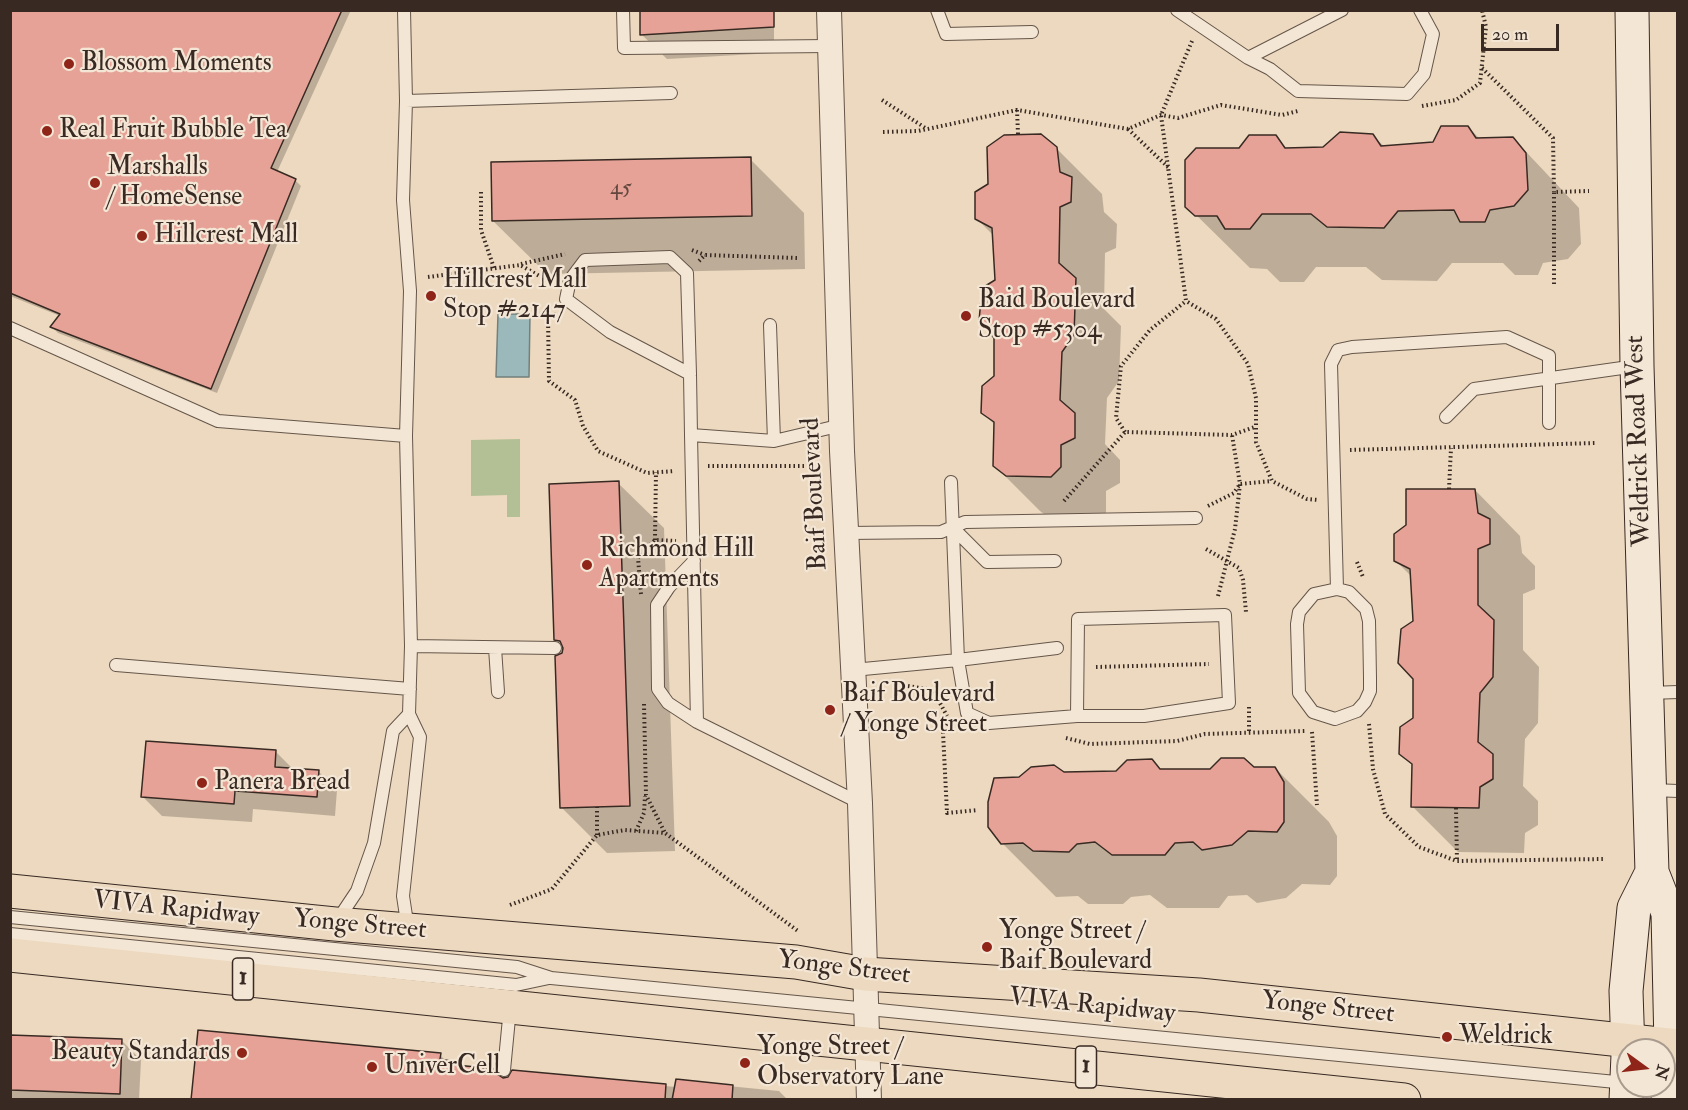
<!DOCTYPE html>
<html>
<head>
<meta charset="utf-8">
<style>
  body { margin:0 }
  #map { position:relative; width:1688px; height:1110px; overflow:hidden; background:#edd9bf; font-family:"IM FELL Double Pica",serif }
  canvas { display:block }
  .frame { position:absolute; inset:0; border:12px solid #382a23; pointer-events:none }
  .north { position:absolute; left:1616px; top:1038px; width:60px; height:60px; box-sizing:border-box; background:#f3e6d5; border:2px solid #a89b8e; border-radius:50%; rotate:105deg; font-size:16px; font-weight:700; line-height:24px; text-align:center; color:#382a23 }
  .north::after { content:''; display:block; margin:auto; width:21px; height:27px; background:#8f2418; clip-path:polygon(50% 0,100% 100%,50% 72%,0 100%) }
  .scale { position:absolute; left:1481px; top:24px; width:78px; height:27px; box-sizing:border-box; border:3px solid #382a23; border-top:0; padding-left:8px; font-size:18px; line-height:21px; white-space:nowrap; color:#382a23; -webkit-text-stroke:4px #f3e6d5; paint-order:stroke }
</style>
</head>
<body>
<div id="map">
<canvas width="1688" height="1110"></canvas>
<div class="frame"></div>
<div class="north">N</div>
<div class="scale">20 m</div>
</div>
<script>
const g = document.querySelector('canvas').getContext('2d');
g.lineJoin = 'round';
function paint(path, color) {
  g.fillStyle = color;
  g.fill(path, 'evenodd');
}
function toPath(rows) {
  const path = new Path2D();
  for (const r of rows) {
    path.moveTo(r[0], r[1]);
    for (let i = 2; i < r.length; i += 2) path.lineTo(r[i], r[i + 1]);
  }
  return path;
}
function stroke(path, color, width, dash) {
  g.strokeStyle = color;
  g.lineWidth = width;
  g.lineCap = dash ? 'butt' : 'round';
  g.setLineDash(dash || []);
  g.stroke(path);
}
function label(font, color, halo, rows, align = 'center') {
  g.font = font + ' "IM FELL Double Pica",serif';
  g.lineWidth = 4.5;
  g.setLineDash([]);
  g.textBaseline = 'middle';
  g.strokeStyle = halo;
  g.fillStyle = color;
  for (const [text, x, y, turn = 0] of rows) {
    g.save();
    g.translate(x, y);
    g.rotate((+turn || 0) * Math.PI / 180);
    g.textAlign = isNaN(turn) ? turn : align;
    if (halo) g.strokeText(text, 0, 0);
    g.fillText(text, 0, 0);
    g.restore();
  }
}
const green = toPath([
  [520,439,520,517,507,517,507,495,471,496,471,440]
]);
const water = toPath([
  [498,314,530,314,529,377,496,377,498,314]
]);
const shadow = toPath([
  [10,10,351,10,277,172,295,180,301,186,217,393,58,333,52,327,60,316,10,296],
  [642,10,774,10,774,53,667,59,642,35],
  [1468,127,1480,139,1513,138,1579,208,1581,244,1568,259,1543,263,1538,275,1515,275,1503,263,1452,263,1437,281,1382,280,1366,267,1316,267,1304,282,1280,282,1267,269,1250,268,1187,206,1240,149,1275,137,1287,149,1324,149,1372,135,1385,147,1434,144],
  [1056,148,1102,194,1104,212,1117,224,1116,248,1105,253,1104,309,1121,326,1119,381,1107,398,1105,444,1120,460,1120,483,1106,491,1106,513,1097,522,1053,521,1040,511,994,465,995,425,982,412,996,377,996,280,994,236,977,219],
  [750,159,804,213,805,269,547,274,493,221],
  [618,483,664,528,675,851,607,853,561,807,565,648,556,639],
  [1475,490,1520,536,1522,553,1535,566,1535,589,1523,594,1523,650,1539,667,1538,723,1525,739,1523,786,1538,801,1538,825,1525,833,1524,853,1458,852,1412,806,1414,766,1401,753,1414,719,1415,622,1412,577,1395,560],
  [276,752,294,770,318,771,337,790,335,816,253,809,252,822,162,816,143,797],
  [1151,760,1162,771,1275,768,1329,822,1337,836,1337,876,1330,885,1302,884,1286,898,1257,903,1247,895,1228,896,1219,908,1167,908,1150,895,1131,897,1123,904,1088,904,1078,896,1056,897,1002,843,1064,773,1117,772],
  [10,1036,122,1041,141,1060,139,1100,10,1100],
  [440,1055,447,1062,456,1063,460,1067,495,1070,504,1079,509,1079,513,1072,676,1087,677,1081,779,1091,788,1100,193,1100]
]);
const building = toPath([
  [10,10,342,10,271,168,296,179,211,389,50,327,60,314,10,293,10,10],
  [640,10,774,10,774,27,640,35,640,10],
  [1441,126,1468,126,1476,138,1513,137,1526,153,1528,190,1514,206,1490,210,1485,222,1460,222,1454,210,1398,211,1384,228,1327,227,1311,214,1262,214,1250,229,1225,229,1217,216,1195,216,1185,207,1185,160,1196,148,1239,148,1249,135,1276,135,1285,148,1323,147,1340,132,1373,134,1381,146,1433,142,1441,126],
  [1041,134,1057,147,1060,172,1072,177,1071,202,1060,207,1059,263,1076,278,1074,335,1062,352,1060,400,1075,413,1075,438,1061,445,1061,467,1051,477,1006,476,993,466,994,422,981,413,982,386,994,376,994,338,979,321,982,288,995,280,992,228,975,219,975,192,988,184,987,147,1004,135,1041,134],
  [751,157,752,216,492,221,491,162,751,157],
  [619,481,630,806,560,808,555,656,562,653,563,648,560,641,554,640,549,484,619,481],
  [1406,489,1475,489,1478,513,1490,519,1490,544,1478,549,1478,605,1494,620,1493,677,1480,693,1478,742,1493,754,1493,779,1480,787,1479,808,1411,807,1412,764,1399,754,1400,727,1413,718,1413,679,1398,663,1401,629,1413,621,1410,569,1394,561,1394,534,1406,525,1406,489],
  [146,741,276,750,275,767,319,770,317,797,235,791,234,804,141,797,146,741],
  [1221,758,1244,758,1254,767,1275,767,1284,782,1284,822,1277,832,1248,831,1232,845,1202,850,1193,842,1175,843,1165,855,1112,855,1095,842,1077,844,1069,852,1033,851,1023,843,1001,844,988,827,988,802,994,778,1019,777,1031,767,1054,765,1064,772,1116,771,1127,760,1152,759,1160,769,1210,769,1221,758],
  [198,1030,441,1053,440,1059,456,1062,456,1065,496,1069,497,1074,503,1078,508,1077,512,1070,666,1084,665,1100,191,1100,198,1030],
  [10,1035,122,1039,120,1094,10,1090,10,1035],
  [676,1079,733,1085,732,1100,672,1100,676,1079]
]);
const path = toPath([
  [1192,41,1161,115,1186,301,1216,319,1248,364,1256,398,1256,442,1272,481,1307,499,1318,500],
  [1482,68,1553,138,1554,192],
  [882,100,927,129],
  [1422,106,1456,100,1480,83,1486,27,1482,10],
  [1017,110,1018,134],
  [1128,129,1169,168],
  [883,132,918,131,1017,110,1128,129,1161,115,1178,118,1221,105,1282,115,1298,111],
  [481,192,481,230,494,268],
  [692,250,705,255],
  [699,261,705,255,798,258],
  [521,264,565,254],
  [428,277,520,265,550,282],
  [1554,284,1554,192,1589,191],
  [556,314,548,317,549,381,575,400,583,426,598,451,647,473,675,471],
  [1125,432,1116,418,1121,366,1150,330,1186,301],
  [1350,450,1596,443],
  [708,466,804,466],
  [1449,489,1451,448],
  [1064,501,1125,432,1232,435,1255,427],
  [1208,506,1234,493,1240,484,1272,481],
  [655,540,656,472],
  [1206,549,1239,568,1243,580,1246,612],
  [1357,562,1363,577],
  [641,594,638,558,655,540,676,541],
  [1218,596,1235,529,1240,484,1232,435],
  [1096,667,1209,664],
  [908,686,933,690,947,716],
  [644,704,646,795,665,833],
  [1249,707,1249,732],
  [949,720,943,732,947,813,978,810],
  [1369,724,1373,769,1385,814,1419,847,1457,861,1603,859],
  [1312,732,1317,805],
  [1066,738,1090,744,1177,741,1205,734,1306,731],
  [1456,808,1457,861],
  [636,831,644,813,645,796],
  [597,835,597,807],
  [510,905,552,889,597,835,625,830,665,833,798,931]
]);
const lane = toPath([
  [404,10,406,101,403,200,410,291,406,436,411,646,409,714,420,737,403,896,408,929],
  [623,10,624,48,829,46],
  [937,10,946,34,1032,32],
  [1177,10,1248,58,1270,69,1298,91,1407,94,1424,74,1433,34,1420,10],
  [1248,58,1342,10],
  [406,101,671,93],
  [770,325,774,441],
  [10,328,218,421,406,436],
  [690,374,610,332,566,299,570,280,585,260,670,257,687,273,690,374,691,435,697,722,860,803],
  [1446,417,1474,389,1636,366],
  [691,435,774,441,842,425],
  [951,482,958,660,1057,648],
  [953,528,987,562,1055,561],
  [847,533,941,532,965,522,1196,518],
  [694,561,669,587,657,605,658,689,668,703,697,722],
  [1337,589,1331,364,1338,350,1352,347,1507,337,1549,356,1549,423],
  [1337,589,1349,592,1366,609,1369,621,1370,678,1370,691,1365,702,1357,711,1335,719,1313,712,1299,693,1297,624,1299,612,1314,594,1337,589],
  [411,646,555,648],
  [495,648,498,692],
  [116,665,410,689],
  [853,670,958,660,967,713,989,723,1077,716,1144,716,1229,703,1225,615,1078,619,1077,716],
  [1649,693,1678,692],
  [1652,790,1678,791],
  [10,917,517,967,551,978,1626,1083],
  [337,921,357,891,374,843,393,731,409,714],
  [10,934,516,985,549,978],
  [504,1070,510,1008]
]);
const street = toPath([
  [829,10,842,451,860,803,869,1100]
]);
const secondary = toPath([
  [1632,10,1637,366,1652,872,1668,913,1671,1046,1668,1100],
  [1628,1050,1626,991,1634,908,1652,872],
  [1626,1100,1628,1055]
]);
const primary = toPath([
  [10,891,335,924,796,962,865,974,1199,995,1678,1046],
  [10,955,1404,1100]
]);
const markers = [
  [69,64,6,"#8f2418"],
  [47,131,6,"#8f2418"],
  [95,183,6,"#8f2418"],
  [142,236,6,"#8f2418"],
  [431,296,6,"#8f2418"],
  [966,316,6,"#8f2418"],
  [587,565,6,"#8f2418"],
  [830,710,6,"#8f2418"],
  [202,783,6,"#8f2418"],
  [987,947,6,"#8f2418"],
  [1447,1037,6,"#8f2418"],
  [242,1053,6,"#8f2418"],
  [745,1063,6,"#8f2418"],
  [372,1067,6,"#8f2418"]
];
const numberNames = [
  ["45",621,189]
];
const shields = [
  [243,979,21],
  [1086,1067,21]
];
const shieldNames = [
  ["1",243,979],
  ["1",1086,1067]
];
const poiNames = [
  ["Blossom Moments",81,64],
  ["Real Fruit Bubble Tea",59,131],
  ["Marshalls",107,168],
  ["/ HomeSense",107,198],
  ["Hillcrest Mall",154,236],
  ["Hillcrest Mall",443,281],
  ["Stop #2147",443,311],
  ["Baid Boulevard",978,301],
  ["Stop #5304",978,331],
  ["Richmond Hill",599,550],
  ["Apartments",599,580],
  ["Baif Boulevard",842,695],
  ["/ Yonge Street",842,725],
  ["Panera Bread",214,783],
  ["Yonge Street /",999,932],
  ["Baif Boulevard",999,962],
  ["Weldrick",1459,1037],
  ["Yonge Street /",757,1048],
  ["Observatory Lane",757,1078],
  ["Beauty Standards",230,1053,"right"],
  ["UniverCell",384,1067]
];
const streetNames = [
  ["Weldrick Road West",1640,441,-92],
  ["Baif Boulevard",816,494,-93],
  ["VIVA Rapidway",176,910,6],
  ["Yonge Street",360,926,5],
  ["Yonge Street",844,969,7],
  ["VIVA Rapidway",1092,1007,6],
  ["Yonge Street",1328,1009,6]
];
paint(green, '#b3c096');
paint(water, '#9bb9ba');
stroke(water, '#73807e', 1.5);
paint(shadow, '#0003');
paint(building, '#e6a297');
stroke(building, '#382a23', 1.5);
stroke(lane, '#65564a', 14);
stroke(street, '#65564a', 26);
stroke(secondary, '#382a23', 35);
stroke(primary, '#382a23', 35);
stroke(path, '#382a23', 4, [1.5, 3]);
stroke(lane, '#f3e6d5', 12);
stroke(street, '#f3e6d5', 24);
stroke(secondary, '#f3e6d5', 33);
stroke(primary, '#edd9bf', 33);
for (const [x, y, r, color] of markers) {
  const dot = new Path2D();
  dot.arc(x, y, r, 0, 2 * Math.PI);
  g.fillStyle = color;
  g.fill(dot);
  stroke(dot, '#f3e6d5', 2);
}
label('22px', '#644840', null, numberNames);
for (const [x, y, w] of shields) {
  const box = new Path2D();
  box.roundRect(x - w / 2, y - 21, w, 42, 4.5);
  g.fillStyle = '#f3e6d5';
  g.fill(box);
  stroke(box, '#382a23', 1.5);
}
label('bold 24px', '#382a23', null, shieldNames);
label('26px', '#382a23', '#f3e6d5', poiNames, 'left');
label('26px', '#382a23', '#f3e6d5', streetNames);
</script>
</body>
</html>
